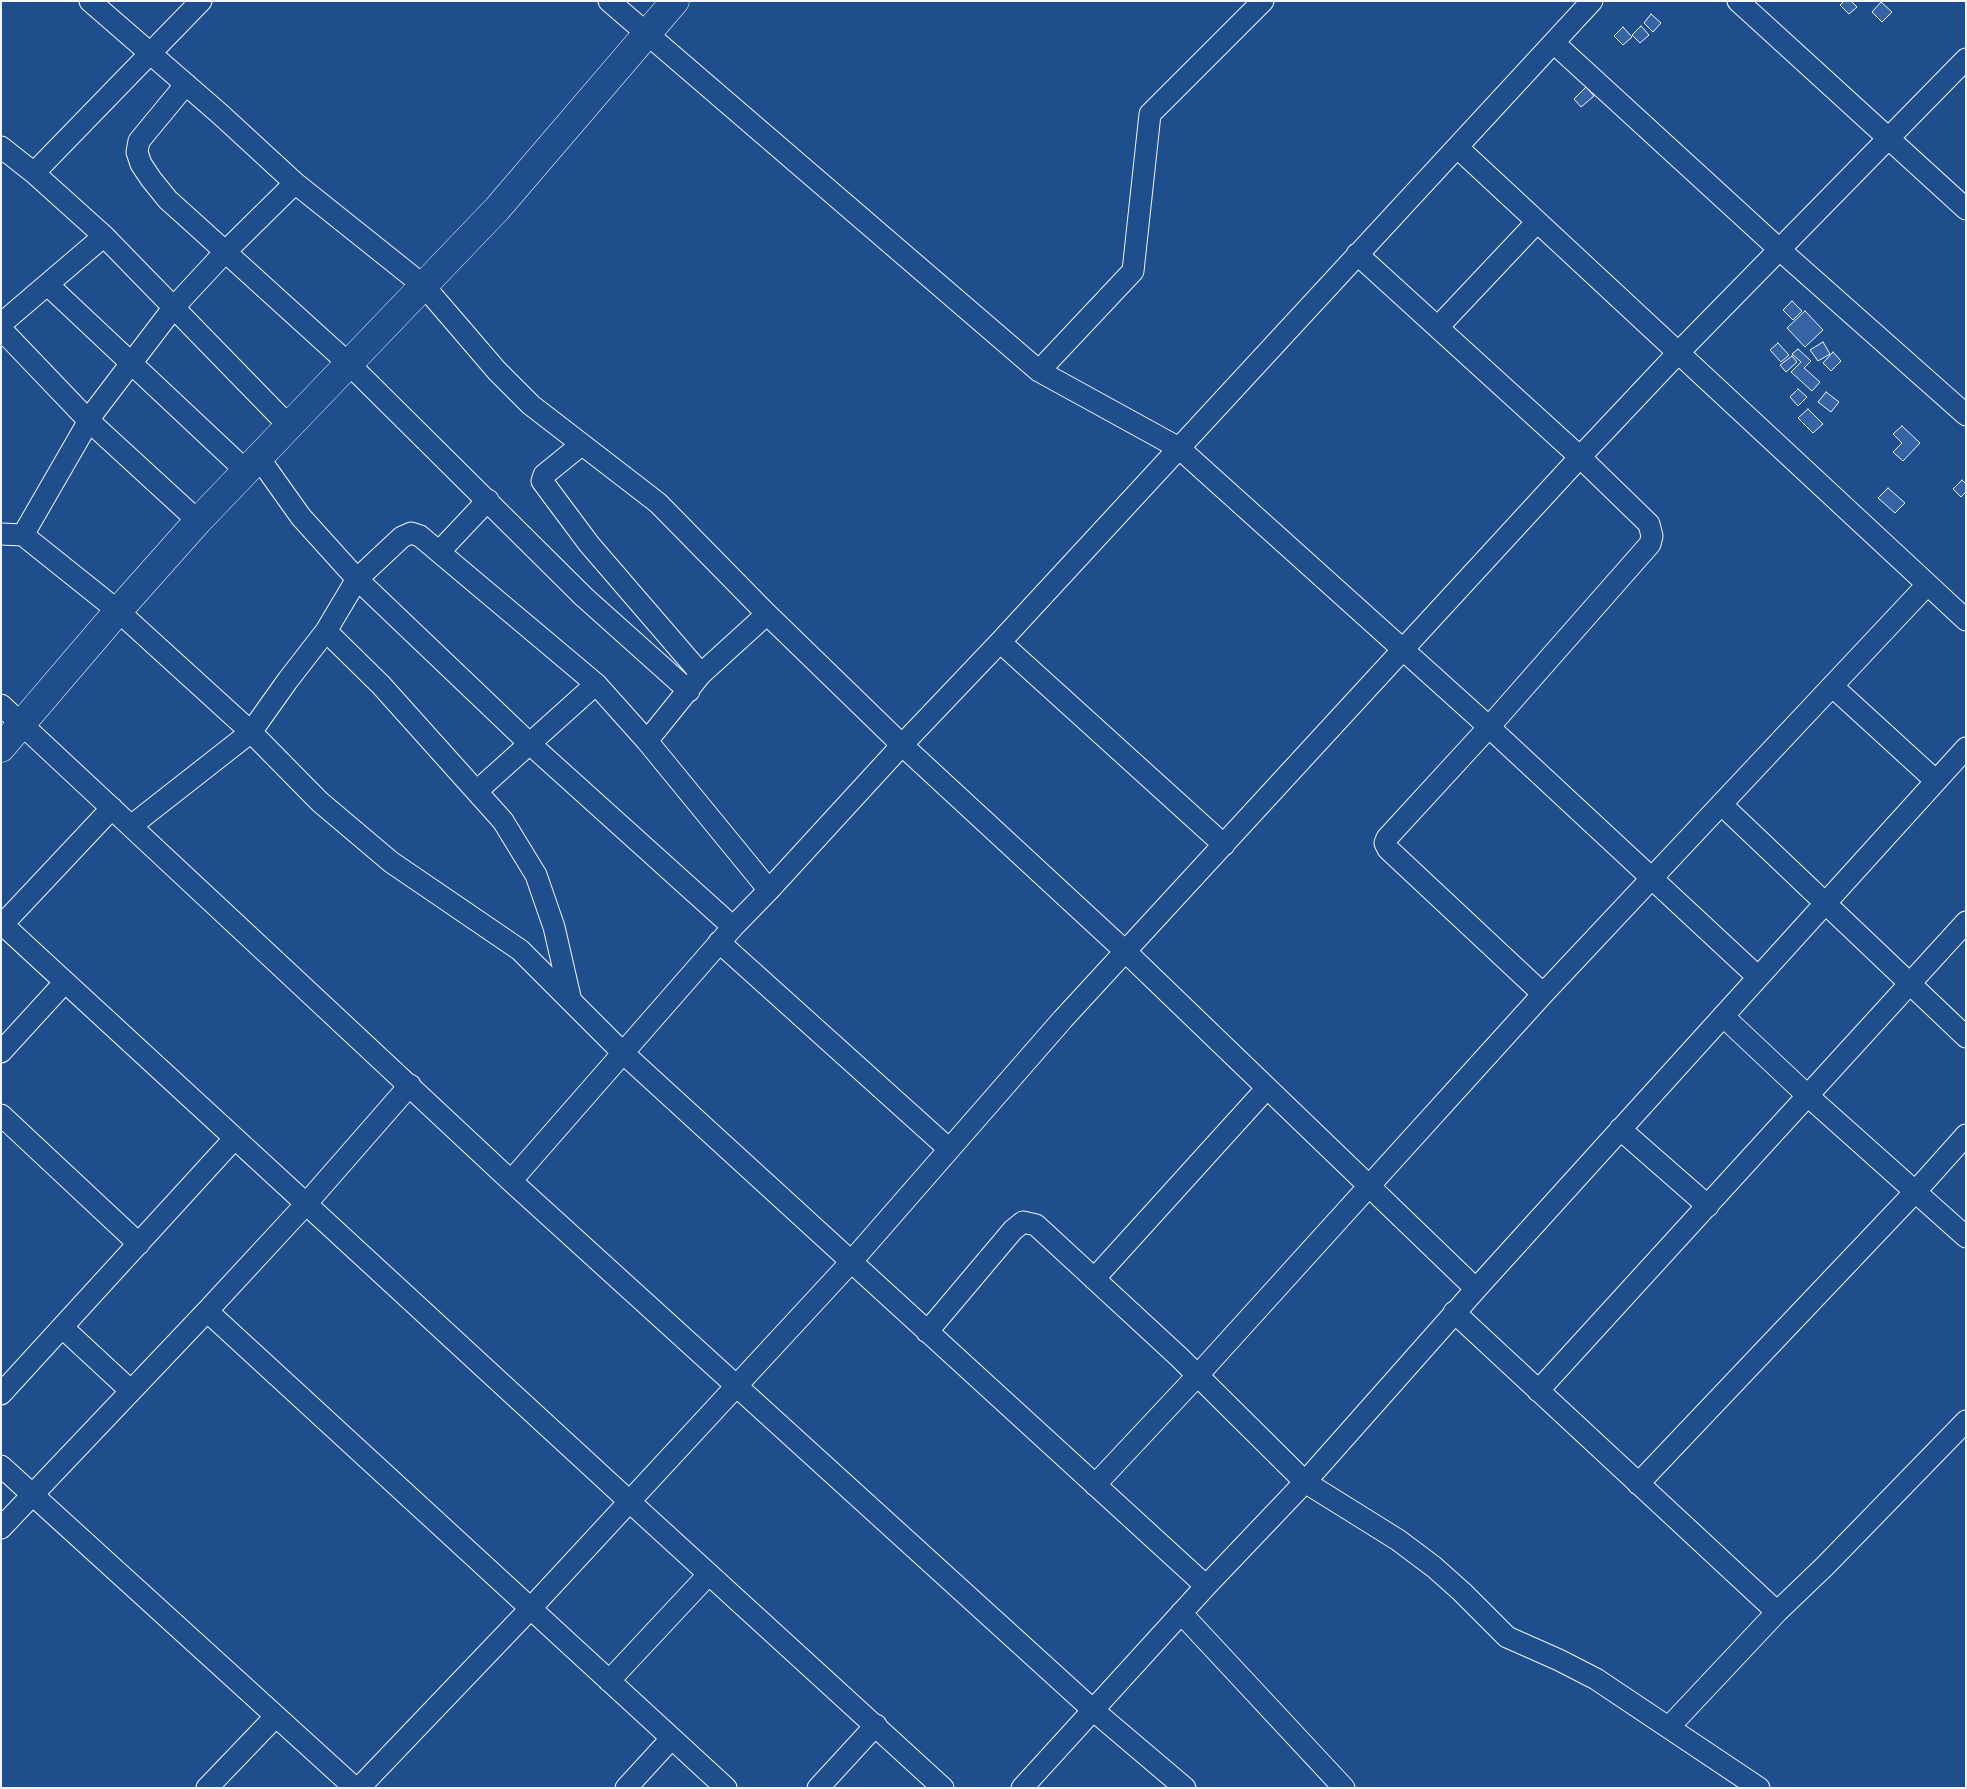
<!DOCTYPE html>
<html>
<head>
<meta charset="utf-8">
<style>
  body { margin:0 }
  #map { position:relative; width:1967px; height:1789px; overflow:hidden; background:#1f4e8c; font-family:"Noto Serif",serif }
  canvas { display:block }
  .frame { position:absolute; inset:0; border:2px solid #f2f6ff; pointer-events:none }
</style>
</head>
<body>
<div id="map">
<canvas width="1967" height="1789"></canvas>
<div class="frame"></div>
</div>
<script>
const g = document.querySelector('canvas').getContext('2d');
g.lineJoin = 'round';
function paint(path, color) {
  g.fillStyle = color;
  g.fill(path, 'evenodd');
}
function toPath(rows) {
  const path = new Path2D();
  for (const r of rows) {
    path.moveTo(r[0], r[1]);
    for (let i = 2; i < r.length; i += 2) path.lineTo(r[i], r[i + 1]);
  }
  return path;
}
function stroke(path, color, width, dash) {
  g.strokeStyle = color;
  g.lineWidth = width;
  g.lineCap = dash ? 'butt' : 'round';
  g.setLineDash(dash || []);
  g.stroke(path);
}
const building = toPath([
  [1844,1,1851,1,1857,7,1849,14,1840,5,1844,1],
  [1881,2,1892,12,1882,22,1872,12,1881,2],
  [1651,14,1661,23,1653,32,1644,23,1651,14],
  [1641,26,1649,35,1640,43,1632,35,1641,26],
  [1623,27,1632,37,1623,45,1614,36,1623,27],
  [1586,87,1594,96,1581,107,1574,99,1586,87],
  [1792,301,1802,311,1793,320,1783,310,1792,301],
  [1805,311,1823,330,1805,347,1787,328,1805,311],
  [1823,342,1830,354,1818,361,1810,350,1823,342],
  [1778,343,1789,355,1781,362,1770,350,1778,343],
  [1798,349,1811,361,1804,368,1820,382,1812,391,1791,372,1801,362,1792,354,1798,349],
  [1833,352,1841,361,1831,371,1823,363,1833,352],
  [1792,356,1797,362,1786,372,1780,365,1792,356],
  [1798,389,1807,397,1798,406,1790,397,1798,389],
  [1826,392,1839,402,1831,412,1818,402,1826,392],
  [1808,409,1823,424,1813,433,1798,418,1808,409],
  [1902,426,1920,443,1903,461,1893,452,1902,443,1893,434,1902,426],
  [1962,480,1966,484,1966,492,1961,497,1953,489,1962,480],
  [1888,488,1905,503,1895,513,1878,498,1888,488]
]);
const minor = toPath([
  [90,1,220,114,295,183,424,286,497,371,531,405,658,503,767,614,902,745,1126,952,1476,1289],
  [609,1,1039,371,1179,448,1489,727,1758,977],
  [1738,1,1966,209],
  [1554,43,1780,250,1966,415],
  [186,84,139,141,137,152,141,164,151,179,168,200,187,217,349,364,584,597,689,691],
  [1,147,34,173,104,236,290,427],
  [1458,148,1966,620],
  [34,173,201,1],
  [1357,254,1580,457,1649,524,1652,536,1650,544,1489,727,1387,838,1385,843,1388,849,1543,994],
  [48,285,246,471],
  [1,324,104,236],
  [1438,327,1537,222],
  [1,329,89,421,198,521],
  [1039,371,1133,271,1150,114,1263,1],
  [581,445,544,475,542,481,589,544,701,674],
  [259,458,301,517,357,579,530,744,733,927],
  [1,534,23,535,118,611,251,732,320,802,391,862,520,950,622,1052,1206,1586],
  [23,535,94,412,174,307,226,251,295,183],
  [439,552,488,500],
  [326,631,381,685,503,821,536,875,554,927,571,1001],
  [1000,642,1224,845],
  [1832,686,1936,781],
  [1,705,511,1181,1093,1710,1185,1788],
  [647,741,701,674,767,614],
  [477,791,596,684],
  [1722,805,1966,1037],
  [131,826,251,732,288,680,326,631,357,579,402,537,411,533,420,536,596,684,647,741,769,890],
  [1,923,630,1502,943,1788],
  [1,926,112,808],
  [719,942,949,1149],
  [1723,1016,1808,1096,1966,1237],
  [1,1052,65,982],
  [1,1115,139,1244],
  [1620,1129,1708,1206],
  [511,1181,733,927,769,890,902,745,1000,642,1592,1],
  [1094,1279,1267,1088],
  [207,1311,726,1788],
  [1454,1312,1777,1612],
  [63,1328,131,1391],
  [927,1332,1013,1230,1023,1222,1036,1225,1179,1357,1305,1482,1398,1540,1434,1567,1462,1592,1507,1637,1559,1660,1596,1679,1759,1788],
  [1538,1391,1966,922],
  [1,1394,234,1139],
  [1,1466,355,1788],
  [1638,1484,1915,1192,1966,1135],
  [1095,1485,1197,1376,1543,994,1927,585],
  [1,1528,207,1311,306,1204,410,1085],
  [1181,1613,1344,1788],
  [609,1681,709,1574],
  [1669,1727,1777,1612,1825,1566,1966,1421],
  [207,1788,276,1716],
  [359,1788,531,1608,851,1262,1063,1019,1580,457,1678,353,1966,59],
  [626,1788,671,1739],
  [818,1788,876,1725],
  [1022,1788,1206,1586,1305,1482,1476,1289,1966,748]
]);
const major = toPath([
  [1,748,118,611,198,521,497,209,675,1]
]);
paint(building, '#3563a3');
stroke(building, '#f2f6ff', 1);
stroke(minor, '#f2f6ff', 23);
stroke(major, '#f2f6ff', 29);
stroke(minor, '#1f4e8c', 21);
stroke(major, '#1f4e8c', 28);
</script>
</body>
</html>
